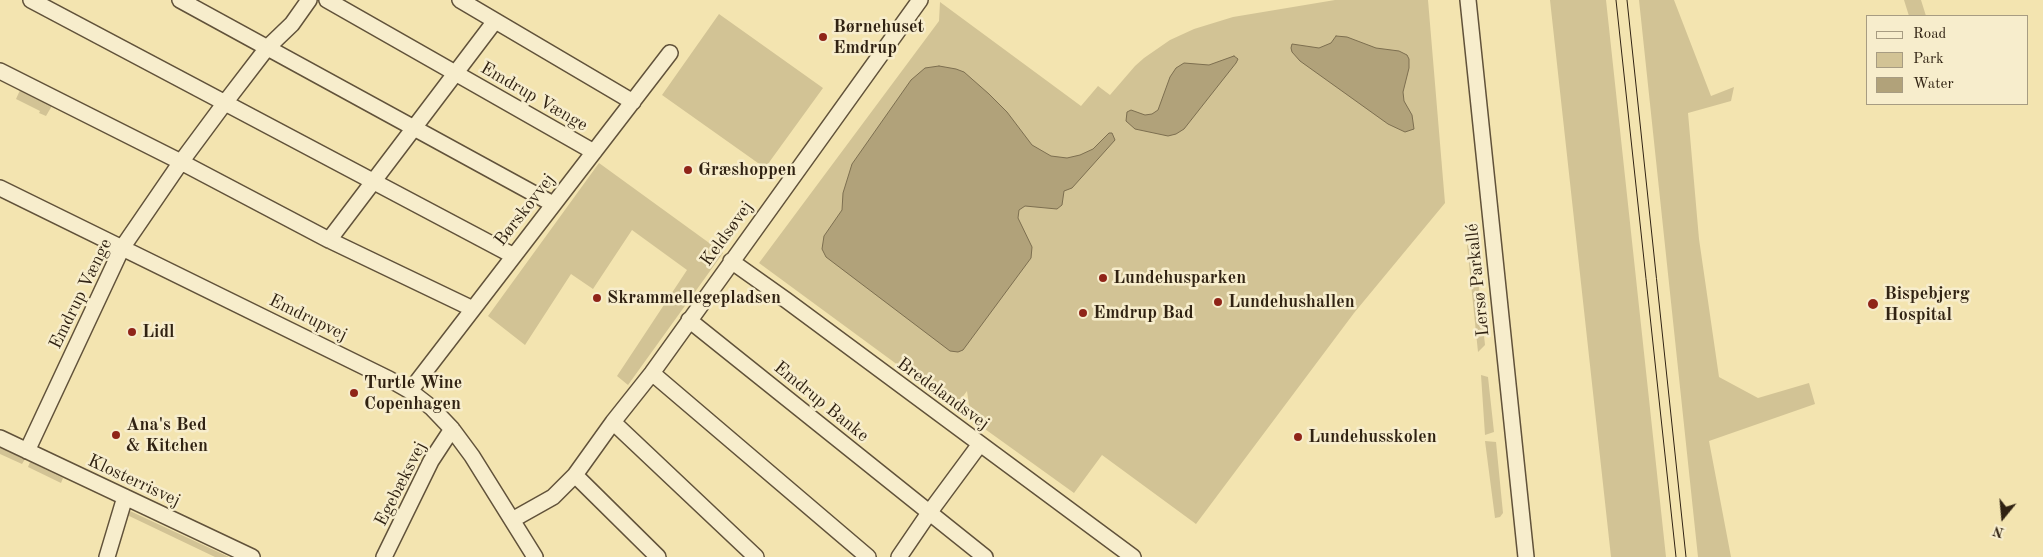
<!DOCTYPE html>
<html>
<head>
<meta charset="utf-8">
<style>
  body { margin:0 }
  #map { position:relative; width:2043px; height:557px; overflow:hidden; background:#f3e4b0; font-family:"Old Standard TT",serif }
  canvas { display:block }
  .legend { position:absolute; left:1866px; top:15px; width:162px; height:90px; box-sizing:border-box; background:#f7edcc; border:1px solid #a79c82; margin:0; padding:6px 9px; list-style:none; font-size:15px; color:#302212 }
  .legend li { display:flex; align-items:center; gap:10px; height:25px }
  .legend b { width:25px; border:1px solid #a79c82 }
  .north { position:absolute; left:1978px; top:492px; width:50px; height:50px; -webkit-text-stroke:4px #f7edcc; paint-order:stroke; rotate:197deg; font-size:14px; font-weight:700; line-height:20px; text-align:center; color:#302212 }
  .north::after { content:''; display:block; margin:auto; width:18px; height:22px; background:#302212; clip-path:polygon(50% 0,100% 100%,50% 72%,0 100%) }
</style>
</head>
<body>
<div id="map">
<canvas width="2043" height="557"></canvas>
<ul class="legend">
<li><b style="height:6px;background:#f7edcc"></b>Road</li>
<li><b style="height:14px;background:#d2c395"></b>Park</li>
<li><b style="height:14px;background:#b1a27a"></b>Water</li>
</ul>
<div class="north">N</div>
</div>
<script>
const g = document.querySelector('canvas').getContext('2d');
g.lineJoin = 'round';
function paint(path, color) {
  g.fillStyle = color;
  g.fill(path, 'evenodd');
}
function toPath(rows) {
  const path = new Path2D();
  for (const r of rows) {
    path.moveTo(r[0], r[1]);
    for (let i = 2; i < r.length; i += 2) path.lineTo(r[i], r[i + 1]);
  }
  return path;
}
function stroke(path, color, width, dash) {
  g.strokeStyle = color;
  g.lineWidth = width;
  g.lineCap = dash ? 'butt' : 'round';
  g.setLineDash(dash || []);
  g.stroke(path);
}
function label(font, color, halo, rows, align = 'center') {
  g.font = font + ' "Old Standard TT",serif';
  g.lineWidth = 5;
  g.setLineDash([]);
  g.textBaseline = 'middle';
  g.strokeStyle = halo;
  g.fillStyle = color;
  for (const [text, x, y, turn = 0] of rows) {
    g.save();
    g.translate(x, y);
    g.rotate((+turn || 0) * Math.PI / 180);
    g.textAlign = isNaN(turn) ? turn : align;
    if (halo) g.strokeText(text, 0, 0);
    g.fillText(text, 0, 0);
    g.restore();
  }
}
const green = toPath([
  [1335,0,1428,0,1445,203,1354,313,1196,524,1102,455,1074,493,971,419,967,391,955,407,759,263,939,21,940,2,1081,106,1098,86,1110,95,1135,66,1144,58,1170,40,1194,29,1233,17],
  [1550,0,1606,0,1666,557,1611,557],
  [1639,0,1674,0,1711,96,1734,87,1731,101,1688,113,1699,239,1719,377,1758,398,1809,383,1815,404,1709,441,1731,557,1698,557],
  [1904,0,1921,0,1926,16,1909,16],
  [719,14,823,88,765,168,662,95],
  [21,88,53,104,46,116,39,113,40,111,16,99],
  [599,163,723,253,628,385,617,376,687,270,632,230,593,289,571,274,525,345,488,316],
  [1467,245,1475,249,1485,345,1478,352],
  [1481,375,1488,377,1494,432,1485,435],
  [1485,441,1496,442,1503,513,1500,517,1495,518],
  [0,447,25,459,22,464,0,454],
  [30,462,63,478,61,483,28,467],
  [130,511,229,557,215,557,125,514]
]);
const water = toPath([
  [1336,36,1347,37,1376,48,1399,51,1407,55,1409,59,1409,68,1403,92,1404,101,1412,115,1414,129,1405,132,1388,124,1300,61,1292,52,1291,48,1292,44,1319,48,1331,43,1336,36],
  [1234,56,1238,59,1236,63,1184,129,1176,134,1168,136,1135,129,1126,121,1127,112,1131,110,1145,115,1152,114,1158,110,1170,77,1176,68,1184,63,1209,65,1234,56],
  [939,66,956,69,964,72,989,94,1007,112,1032,145,1051,156,1067,158,1080,155,1093,149,1109,133,1112,133,1115,140,1072,188,1064,191,1062,205,1057,209,1025,206,1019,210,1018,218,1032,247,1031,258,963,350,958,352,950,351,826,257,822,249,824,236,842,210,843,193,852,164,911,80,925,68,939,66]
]);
const minor = toPath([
  [31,0,514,256],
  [180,0,553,204],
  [327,0,594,152],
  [460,0,633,102],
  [1468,0,1526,557],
  [0,71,181,162,329,240,473,309],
  [0,188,389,379,410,391,432,408,452,429,472,456,535,557],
  [329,240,495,21],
  [731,261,786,300,1133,557],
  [689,320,985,557],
  [652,373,868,557],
  [410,391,670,53],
  [613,422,756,557],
  [0,438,252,557],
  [27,451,122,248,181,162,224,104,267,48,292,24,309,0],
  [575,475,658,557],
  [512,520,553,497,575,475,613,422,652,373,920,0],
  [107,557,125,497],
  [384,557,431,461,452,429],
  [899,557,929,513,980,444]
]);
const tram = toPath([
  [1616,0,1676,557],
  [1627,0,1686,557]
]);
const markers = [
  [823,37,5,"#8f2418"],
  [688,170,5,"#8f2418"],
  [1103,278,5,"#8f2418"],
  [597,298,5,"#8f2418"],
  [1218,302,5,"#8f2418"],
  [1873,304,6,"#8f2418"],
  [1083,313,5,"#8f2418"],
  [132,332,5,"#8f2418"],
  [354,393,5,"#8f2418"],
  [116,435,5,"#8f2418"],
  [1298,437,5,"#8f2418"]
];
const poiNames = [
  ["Børnehuset",833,27],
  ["Emdrup",833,48],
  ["Græshoppen",698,170],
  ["Lundehusparken",1113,278],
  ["Bispebjerg",1884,294],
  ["Hospital",1884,315],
  ["Skrammellegepladsen",607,298],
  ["Lundehushallen",1228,302],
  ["Emdrup Bad",1093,313],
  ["Lidl",142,332],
  ["Turtle Wine",364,383],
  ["Copenhagen",364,404],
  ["Ana's Bed",126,425],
  ["& Kitchen",126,446],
  ["Lundehusskolen",1308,437]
];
const streetNames = [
  ["Emdrup Vænge",534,97,30],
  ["Børskovvej",525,210,-52],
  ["Keldsøvej",727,234,-54],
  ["Lersø Parkallé",1478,280,-96],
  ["Emdrup Vænge",81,294,-64],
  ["Emdrupvej",308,318,26],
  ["Bredelandsvej",943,394,36],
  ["Emdrup Banke",821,402,39],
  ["Klosterrisvej",134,481,25],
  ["Egebæksvej",401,484,-63]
];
paint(green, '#d2c395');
paint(water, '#b1a27a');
stroke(water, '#7d6f50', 1);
stroke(minor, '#61523a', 18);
stroke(minor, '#f7edcc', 15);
stroke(tram, '#302212', 1);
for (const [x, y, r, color] of markers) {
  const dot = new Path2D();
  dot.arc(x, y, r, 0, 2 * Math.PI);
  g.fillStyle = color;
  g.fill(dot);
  stroke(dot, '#f7edcc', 2);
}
label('bold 18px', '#302212', '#f7edcc', poiNames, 'left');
label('18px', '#302212', '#f7edcc', streetNames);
</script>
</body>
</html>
